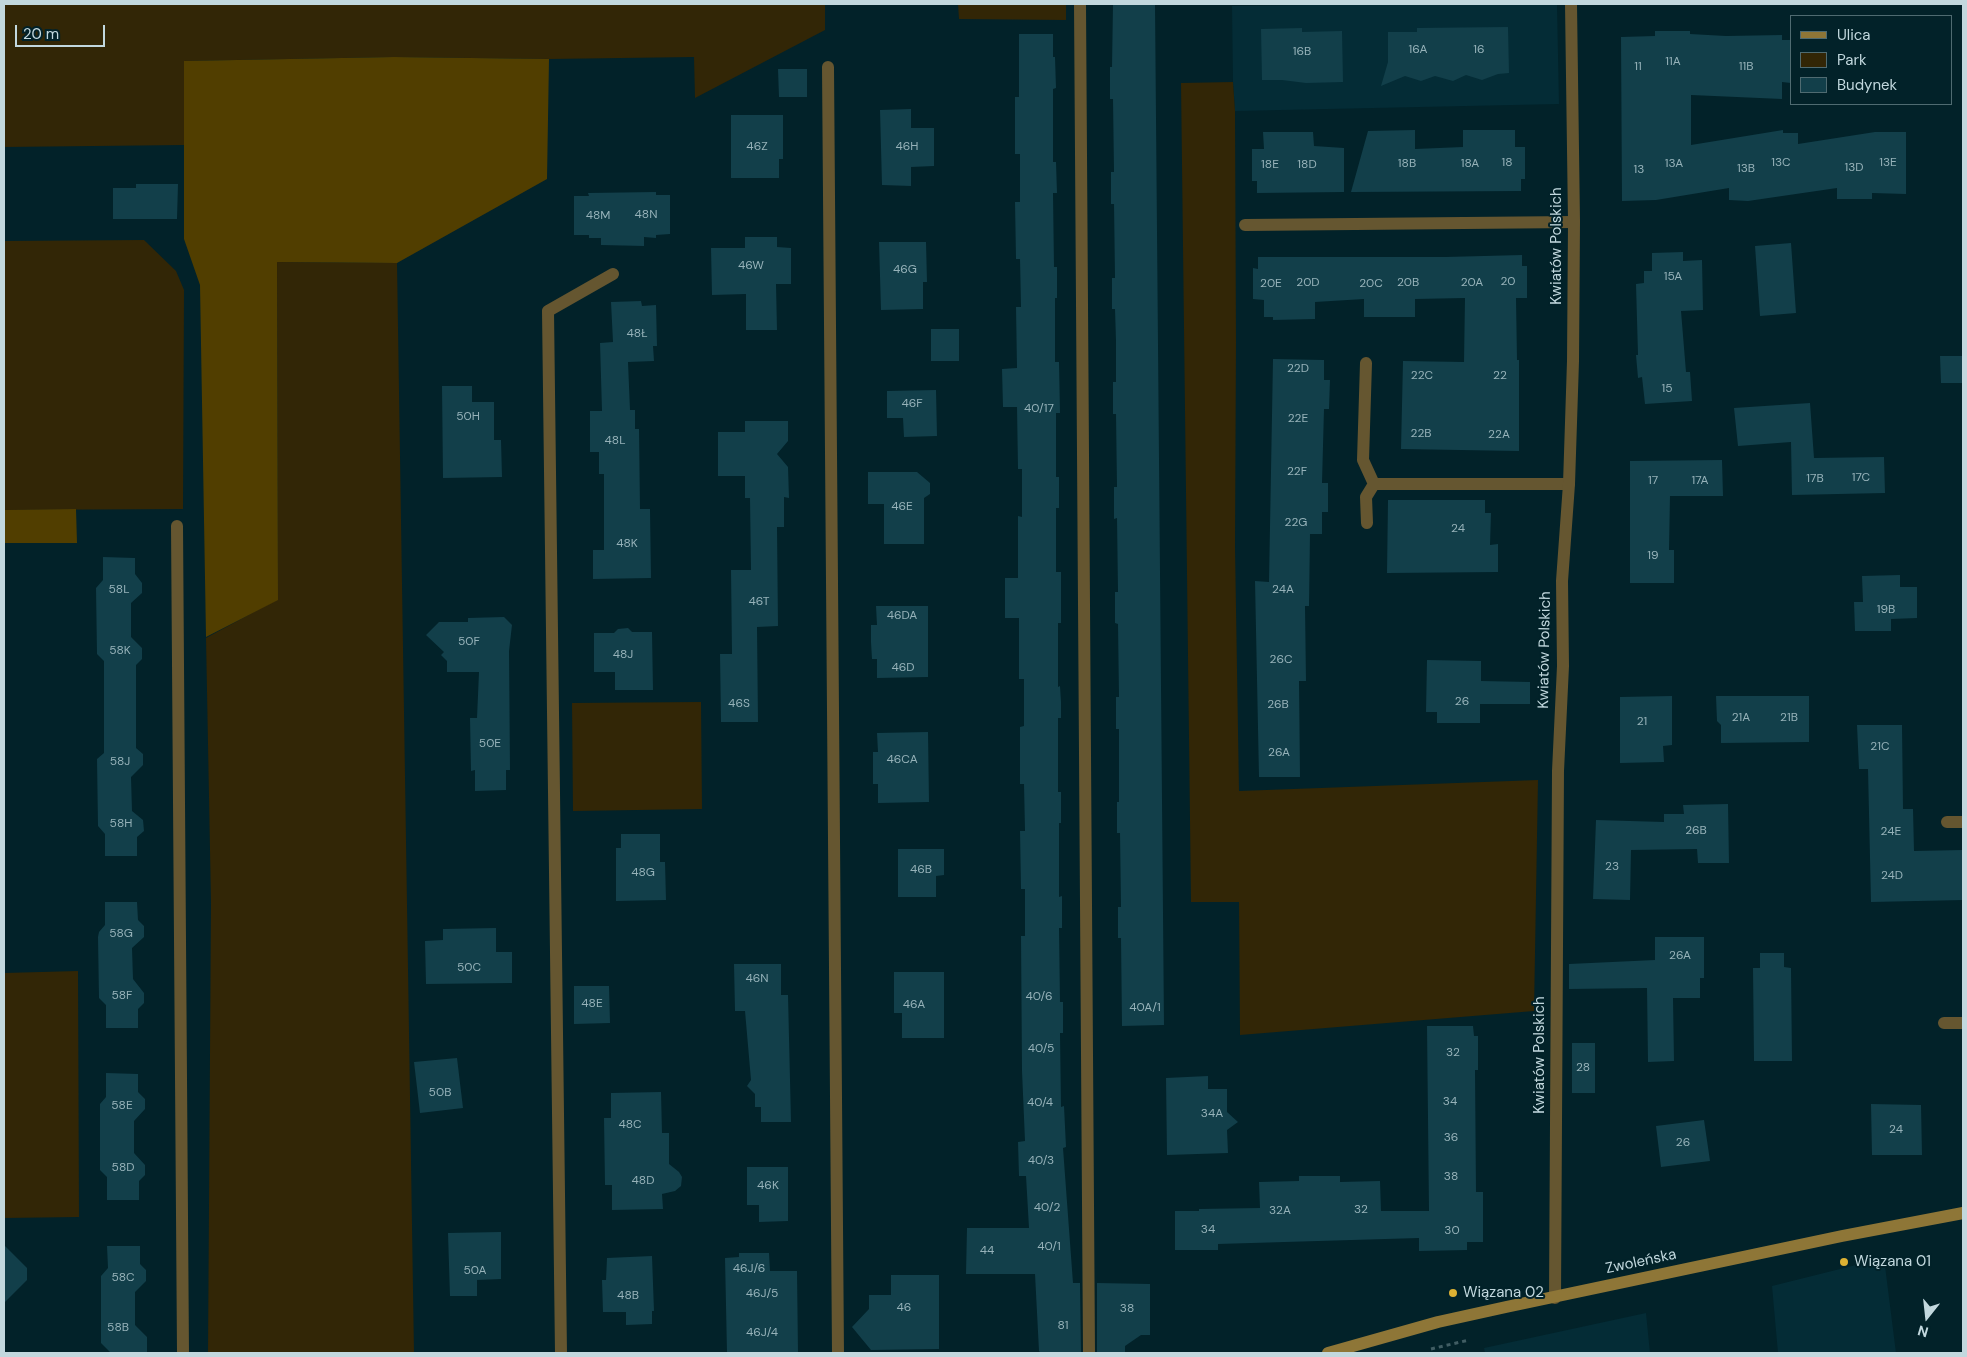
<!DOCTYPE html>
<html>
<head>
<meta charset="utf-8">
<style>
  body { margin:0 }
  #map { position:relative; width:1967px; height:1357px; overflow:hidden; background:#022229; font-family:"DM Sans",sans-serif }
  canvas { display:block }
  .frame { position:absolute; inset:0; border:5px solid #c2d8de; pointer-events:none }
  .legend { position:absolute; left:1790px; top:15px; width:162px; height:90px; box-sizing:border-box; background:#022229; border:1px solid #4f6b71; margin:0; padding:6px 9px; list-style:none; font-size:15px; color:#c2d8de }
  .legend li { display:flex; align-items:center; gap:10px; height:25px }
  .legend b { width:25px; border:1px solid #4f6b71 }
  .north { position:absolute; left:1902px; top:1292px; width:50px; height:50px; -webkit-text-stroke:4px #022229; paint-order:stroke; rotate:196deg; font-size:14px; font-weight:700; line-height:20px; text-align:center; color:#c2d8de }
  .north::after { content:''; display:block; margin:auto; width:18px; height:22px; background:#c2d8de; clip-path:polygon(50% 0,100% 100%,50% 72%,0 100%) }
  .scale { position:absolute; left:15px; top:25px; width:90px; height:22px; box-sizing:border-box; border:2px solid #c2d8de; border-top:0; padding-left:6px; font-size:15px; line-height:18px; white-space:nowrap; color:#c2d8de; -webkit-text-stroke:4px #022229; paint-order:stroke }
</style>
</head>
<body>
<div id="map">
<canvas width="1967" height="1357"></canvas>
<div class="frame"></div>
<ul class="legend">
<li><b style="height:6px;background:#8e7637"></b>Ulica</li>
<li><b style="height:14px;background:#322606"></b>Park</li>
<li><b style="height:14px;background:#123f4a"></b>Budynek</li>
</ul>
<div class="north">N</div>
<div class="scale">20 m</div>
</div>
<script>
const g = document.querySelector('canvas').getContext('2d');
g.lineJoin = 'round';
function paint(path, color) {
  g.fillStyle = color;
  g.fill(path, 'evenodd');
}
function toPath(rows) {
  const path = new Path2D();
  for (const r of rows) {
    path.moveTo(r[0], r[1]);
    for (let i = 2; i < r.length; i += 2) path.lineTo(r[i], r[i + 1]);
  }
  return path;
}
function stroke(path, color, width, dash) {
  g.strokeStyle = color;
  g.lineWidth = width;
  g.lineCap = dash ? 'butt' : 'round';
  g.setLineDash(dash || []);
  g.stroke(path);
}
function label(font, color, halo, rows, align = 'center') {
  g.font = font + ' "DM Sans",sans-serif';
  g.lineWidth = 4;
  g.setLineDash([]);
  g.textBaseline = 'middle';
  g.strokeStyle = halo;
  g.fillStyle = color;
  for (const [text, x, y, turn = 0] of rows) {
    g.save();
    g.translate(x, y);
    g.rotate((+turn || 0) * Math.PI / 180);
    g.textAlign = isNaN(turn) ? turn : align;
    if (halo) g.strokeText(text, 0, 0);
    g.fillText(text, 0, 0);
    g.restore();
  }
}
const built = toPath([
  [1386,4,1557,4,1559,104,1235,111,1233,82,1232,6],
  [1884,1258,1896,1353,1778,1353,1772,1286],
  [1646,1313,1650,1353,1485,1353,1484,1348]
]);
const green = toPath([
  [4,4,825,4,825,30,695,98,694,57,549,59,394,57,185,61,185,145,4,147],
  [958,4,1066,4,1066,20,959,19],
  [1233,82,1235,111,1236,342,1235,547,1239,791,1538,780,1534,1011,1240,1035,1239,902,1191,902,1181,83],
  [144,240,176,271,184,290,183,509,4,510,4,241],
  [277,262,397,263,414,1353,208,1353,211,903,206,638,278,599],
  [701,702,702,809,573,811,572,703],
  [78,971,79,1217,4,1218,4,973]
]);
const forest = toPath([
  [394,57,549,59,547,179,397,263,277,262,278,600,206,637,200,285,184,239,184,61],
  [76,509,77,543,4,543,4,510]
]);
const building = toPath([
  [1113,4,1155,4,1164,1025,1122,1026,1121,938,1118,938,1118,907,1121,907,1120,833,1117,833,1117,802,1119,802,1119,729,1116,729,1116,697,1119,697,1118,624,1115,623,1115,592,1118,592,1117,518,1114,519,1114,487,1117,487,1116,414,1113,414,1113,382,1116,382,1116,341,1115,309,1112,309,1112,278,1115,278,1114,204,1111,204,1111,172,1114,172,1113,99,1110,99,1110,67,1112,67],
  [1508,27,1509,73,1498,74,1482,80,1466,75,1453,81,1435,76,1421,81,1405,76,1381,86,1388,62,1388,32,1417,32,1417,28],
  [1302,28,1302,32,1342,31,1343,82,1306,83,1282,80,1262,80,1261,29],
  [1655,31,1690,31,1690,34,1726,36,1782,35,1782,40,1791,40,1791,83,1782,82,1782,99,1691,95,1691,145,1783,130,1783,133,1798,133,1798,144,1875,132,1906,132,1906,194,1872,193,1872,199,1837,199,1837,188,1748,201,1729,200,1729,188,1656,200,1622,201,1621,37,1655,36],
  [1019,34,1053,34,1053,57,1055,57,1056,88,1053,89,1053,162,1056,162,1057,193,1053,193,1054,267,1057,267,1057,298,1055,298,1055,362,1059,362,1060,413,1056,413,1056,477,1059,477,1059,508,1056,508,1056,572,1061,572,1061,623,1058,623,1058,687,1060,686,1061,702,1061,718,1058,718,1058,792,1061,792,1061,823,1059,823,1059,897,1062,896,1062,928,1059,928,1060,1002,1063,1002,1063,1033,1060,1033,1061,1107,1064,1106,1066,1147,1063,1148,1073,1283,1080,1283,1081,1353,1041,1353,1039,1351,1035,1274,966,1274,967,1228,1029,1228,1026,1176,1019,1176,1018,1142,1025,1141,1022,1071,1021,936,1025,936,1025,889,1021,889,1020,831,1025,831,1024,784,1020,784,1020,727,1024,726,1024,679,1019,679,1019,618,1005,618,1005,578,1018,578,1018,516,1022,517,1022,469,1018,469,1017,407,1003,407,1002,369,1017,368,1016,307,1021,307,1020,259,1016,259,1015,202,1020,202,1020,154,1015,154,1015,97,1019,97],
  [778,69,807,69,807,97,779,97],
  [911,109,911,128,934,128,934,166,911,167,911,186,882,185,880,110],
  [731,115,783,115,783,159,779,159,779,178,731,178],
  [1415,130,1415,149,1463,147,1463,130,1515,130,1515,147,1525,147,1525,179,1521,179,1521,191,1351,192,1368,131],
  [1263,132,1313,132,1314,146,1344,148,1344,192,1257,193,1257,181,1252,181,1252,149,1264,149],
  [136,184,178,184,177,219,113,219,113,188,136,188],
  [656,192,656,195,670,195,670,234,656,235,656,238,644,237,644,246,601,245,601,238,589,238,589,235,574,235,574,196,589,196,588,193],
  [745,237,777,237,777,247,791,248,791,284,776,284,777,330,746,330,746,294,712,295,711,248,745,248],
  [879,242,926,242,927,282,923,282,923,309,881,310],
  [1791,243,1796,313,1760,316,1755,246],
  [1683,252,1683,261,1702,260,1703,310,1681,311,1686,372,1690,372,1692,401,1645,404,1642,377,1638,378,1636,355,1638,355,1636,284,1644,283,1644,271,1652,271,1652,253],
  [1522,255,1522,266,1527,266,1527,298,1516,298,1517,360,1519,360,1519,451,1401,449,1403,361,1464,362,1465,298,1415,299,1415,317,1364,317,1364,299,1315,302,1315,319,1273,320,1273,317,1264,317,1264,300,1253,299,1253,268,1258,269,1258,257,1445,257],
  [641,301,642,306,656,305,657,346,653,346,654,361,628,362,630,410,635,410,635,429,639,429,640,509,650,509,651,578,593,579,593,550,604,550,604,474,599,474,599,452,590,452,590,411,602,411,600,343,613,342,611,302],
  [931,329,959,329,959,361,931,361],
  [1940,356,1963,356,1963,383,1941,383],
  [1273,359,1324,360,1324,380,1330,380,1329,409,1324,409,1322,483,1328,483,1328,512,1322,512,1322,534,1310,534,1309,606,1305,606,1306,681,1299,681,1300,777,1259,777,1255,581,1269,582],
  [442,386,472,386,472,402,494,402,494,440,501,440,502,477,443,478],
  [936,390,937,436,904,437,903,418,887,418,887,391],
  [1810,403,1814,458,1884,457,1885,493,1792,495,1791,442,1738,446,1734,408],
  [745,421,788,421,788,441,777,454,788,467,789,498,784,497,784,527,777,527,778,626,757,627,758,722,721,722,720,654,732,654,731,570,751,570,750,498,745,498,745,476,718,476,718,432,745,432],
  [1722,460,1723,496,1670,496,1669,550,1674,550,1674,583,1630,583,1630,461],
  [868,472,917,472,930,483,930,494,924,498,924,544,884,544,884,504,868,504],
  [1388,500,1485,500,1485,513,1491,513,1490,545,1498,544,1498,572,1387,573],
  [103,557,135,558,135,574,142,583,142,593,131,603,131,637,142,648,142,659,136,665,136,748,143,754,143,765,131,777,132,811,143,820,144,831,137,837,137,856,105,856,105,834,98,826,97,759,104,753,104,661,97,654,96,588,103,580],
  [1900,575,1900,587,1917,587,1917,618,1891,619,1891,631,1855,631,1854,602,1863,602,1862,576],
  [876,606,928,606,928,677,877,678,877,659,872,659,871,642,871,625,877,625],
  [504,617,512,625,509,651,510,770,506,770,506,790,475,791,475,770,471,771,470,718,477,718,479,672,447,672,447,661,441,655,444,652,426,635,439,622,468,622,468,618],
  [628,628,632,632,652,632,653,690,615,690,615,672,594,672,594,633,614,633,618,629],
  [1427,660,1481,661,1481,681,1530,682,1530,704,1480,704,1480,723,1437,723,1437,712,1426,712],
  [1672,696,1672,745,1663,746,1664,762,1620,763,1620,697],
  [1716,696,1809,696,1809,742,1721,743,1721,725,1717,721],
  [1857,725,1902,725,1903,809,1913,809,1914,851,1963,850,1963,900,1871,902,1868,769,1859,769],
  [928,732,929,802,878,803,878,784,873,784,873,752,878,752,877,733],
  [1728,804,1729,863,1698,863,1697,849,1631,850,1630,900,1593,899,1596,820,1664,822,1664,814,1684,814,1683,805],
  [621,834,660,834,660,862,665,862,666,900,616,901,616,848,621,848],
  [898,849,944,849,944,875,936,876,936,897,898,897],
  [105,902,137,902,138,920,144,926,144,937,132,948,133,979,144,993,144,1003,138,1009,138,1028,106,1028,106,1005,99,998,98,937,99,932,105,925],
  [496,928,496,952,512,952,512,983,426,984,425,941,443,940,443,929],
  [1655,937,1704,937,1704,978,1700,978,1700,998,1673,998,1674,1061,1648,1062,1647,988,1569,989,1569,964,1655,960],
  [1760,953,1784,953,1784,967,1791,968,1792,1061,1754,1061,1753,968,1760,968],
  [734,964,781,964,781,995,788,995,791,1122,761,1122,761,1107,755,1107,755,1094,747,1086,751,1080,745,1011,735,1011],
  [894,972,944,972,944,1038,902,1038,902,1013,894,1013],
  [574,986,609,986,610,1023,574,1024],
  [1427,1026,1473,1026,1474,1036,1478,1036,1478,1070,1475,1070,1476,1192,1483,1192,1483,1242,1467,1242,1467,1250,1419,1251,1419,1238,1218,1244,1218,1250,1175,1250,1175,1211,1199,1211,1199,1209,1260,1208,1259,1182,1299,1181,1299,1176,1340,1176,1340,1182,1380,1181,1381,1211,1429,1211],
  [1572,1043,1595,1043,1595,1093,1572,1093],
  [457,1058,463,1108,420,1113,414,1062],
  [106,1073,138,1074,138,1092,145,1099,145,1109,134,1121,134,1153,145,1165,145,1175,139,1181,139,1200,107,1200,107,1177,100,1170,100,1104,106,1097],
  [1208,1076,1208,1089,1227,1089,1227,1112,1238,1122,1227,1130,1228,1153,1167,1155,1166,1078],
  [661,1092,662,1133,669,1133,669,1164,679,1172,682,1177,681,1186,675,1191,662,1194,663,1209,612,1210,612,1185,605,1185,604,1118,611,1118,611,1093],
  [1871,1104,1921,1105,1922,1155,1872,1155],
  [1704,1120,1710,1161,1661,1167,1656,1126],
  [747,1167,788,1167,788,1221,759,1222,759,1205,747,1205],
  [501,1232,501,1279,477,1280,477,1296,450,1296,448,1233],
  [4,1245,27,1268,27,1280,4,1303],
  [107,1246,140,1246,140,1264,146,1270,146,1281,135,1292,135,1325,147,1337,147,1353,111,1353,101,1343,101,1276,108,1268],
  [739,1253,769,1253,770,1271,797,1271,798,1353,727,1353,725,1258,739,1257],
  [652,1256,654,1311,652,1311,652,1324,626,1325,626,1312,603,1312,602,1280,606,1280,607,1258],
  [891,1275,939,1275,939,1349,871,1350,852,1327,869,1309,869,1295,891,1295],
  [1097,1283,1150,1284,1150,1335,1141,1335,1125,1346,1125,1353,1097,1353]
]);
const path = toPath([
  [1431,1349,1469,1340]
]);
const lane = toPath([
  [1245,225,1574,222],
  [1366,363,1363,460,1374,484,1569,484],
  [1367,523,1366,497,1374,484],
  [1947,822,1963,822],
  [1944,1023,1963,1023]
]);
const street = toPath([
  [1080,4,1089,1353],
  [828,67,838,1353],
  [177,526,183,1353],
  [1555,1298,1558,771,1563,666,1562,581,1569,484,1573,361,1574,222,1571,4],
  [561,1353,548,311,613,274]
]);
const secondary = toPath([
  [1328,1353,1438,1322,1506,1307,1842,1236,1963,1213]
]);
const markers = [
  [1844,1262,5,"#ddb133"],
  [1453,1293,5,"#ddb133"]
];
const numberNames = [
  ["16A",1418,50],
  ["16",1479,50],
  ["16B",1302,52],
  ["11A",1673,62],
  ["11",1638,67],
  ["11B",1746,67],
  ["46Z",757,147],
  ["46H",907,147],
  ["18",1507,163],
  ["13C",1781,163],
  ["13E",1888,163],
  ["18B",1407,164],
  ["18A",1470,164],
  ["13A",1674,164],
  ["18E",1270,165],
  ["18D",1307,165],
  ["13D",1854,168],
  ["13B",1746,169],
  ["13",1639,170],
  ["48N",646,215],
  ["48M",598,216],
  ["46W",751,266],
  ["46G",905,270],
  ["15A",1673,277],
  ["20",1508,282],
  ["20D",1308,283],
  ["20B",1408,283],
  ["20A",1472,283],
  ["20E",1271,284],
  ["20C",1371,284],
  ["48Ł",637,334],
  ["22D",1298,369],
  ["22C",1422,376],
  ["22",1500,376],
  ["15",1667,389],
  ["46F",912,404],
  ["40/17",1039,409],
  ["50H",468,417],
  ["22E",1298,419],
  ["22B",1421,434],
  ["22A",1499,435],
  ["48L",615,441],
  ["22F",1297,472],
  ["17C",1861,478],
  ["17B",1815,479],
  ["17",1653,481],
  ["17A",1700,481],
  ["46E",902,507],
  ["22G",1296,523],
  ["24",1458,529],
  ["48K",627,544],
  ["19",1653,556],
  ["58L",119,590],
  ["24A",1283,590],
  ["46T",759,602],
  ["19B",1886,610],
  ["46DA",902,616],
  ["50F",469,642],
  ["58K",120,651],
  ["48J",623,655],
  ["26C",1281,660],
  ["46D",903,668],
  ["26",1462,702],
  ["46S",739,704],
  ["26B",1278,705],
  ["21A",1741,718],
  ["21B",1789,718],
  ["21",1642,722],
  ["50E",490,744],
  ["21C",1880,747],
  ["26A",1279,753],
  ["46CA",902,760],
  ["58J",120,762],
  ["58H",121,824],
  ["26B",1696,831],
  ["24E",1891,832],
  ["23",1612,867],
  ["46B",921,870],
  ["48G",643,873],
  ["24D",1892,876],
  ["58G",121,934],
  ["26A",1680,956],
  ["50C",469,968],
  ["46N",757,979],
  ["58F",122,996],
  ["40/6",1039,997],
  ["48E",592,1004],
  ["46A",914,1005],
  ["40A/1",1145,1008],
  ["40/5",1041,1049],
  ["32",1453,1053],
  ["28",1583,1068],
  ["50B",440,1093],
  ["34",1450,1102],
  ["40/4",1040,1103],
  ["58E",122,1106],
  ["34A",1212,1114],
  ["48C",630,1125],
  ["24",1896,1130],
  ["36",1451,1138],
  ["26",1683,1143],
  ["40/3",1041,1161],
  ["58D",123,1168],
  ["38",1451,1177],
  ["48D",643,1181],
  ["46K",768,1186],
  ["40/2",1047,1208],
  ["32",1361,1210],
  ["32A",1280,1211],
  ["34",1208,1230],
  ["30",1452,1231],
  ["40/1",1049,1247],
  ["44",987,1251],
  ["46J/6",749,1269],
  ["50A",475,1271],
  ["58C",123,1278],
  ["46J/5",762,1294],
  ["48B",628,1296],
  ["46",904,1308],
  ["38",1127,1309],
  ["81",1063,1326],
  ["58B",118,1328],
  ["46J/4",762,1333]
];
const streetNames = [
  ["Kwiatów Polskich",1557,246,-90],
  ["Kwiatów Polskich",1545,650,-89],
  ["Kwiatów Polskich",1540,1055,-90],
  ["Zwoleńska",1641,1262,-12]
];
const poiNames = [
  ["Wiązana 01",1854,1262],
  ["Wiązana 02",1463,1293]
];
paint(built, '#042c36');
paint(green, '#322606');
paint(forest, '#513e00');
paint(building, '#123f4a');
stroke(path, '#405d63', 3, [4, 4]);
stroke(lane, '#655630', 12);
stroke(street, '#655630', 12);
stroke(secondary, '#8e7637', 12);
for (const [x, y, r, color] of markers) {
  const dot = new Path2D();
  dot.arc(x, y, r, 0, 2 * Math.PI);
  g.fillStyle = color;
  g.fill(dot);
  stroke(dot, '#022229', 2);
}
label('12px', '#96b2b9', null, numberNames);
label('15px', '#c2d8de', '#022229', streetNames);
label('15px', '#c2d8de', '#022229', poiNames, 'left');
</script>
</body>
</html>
